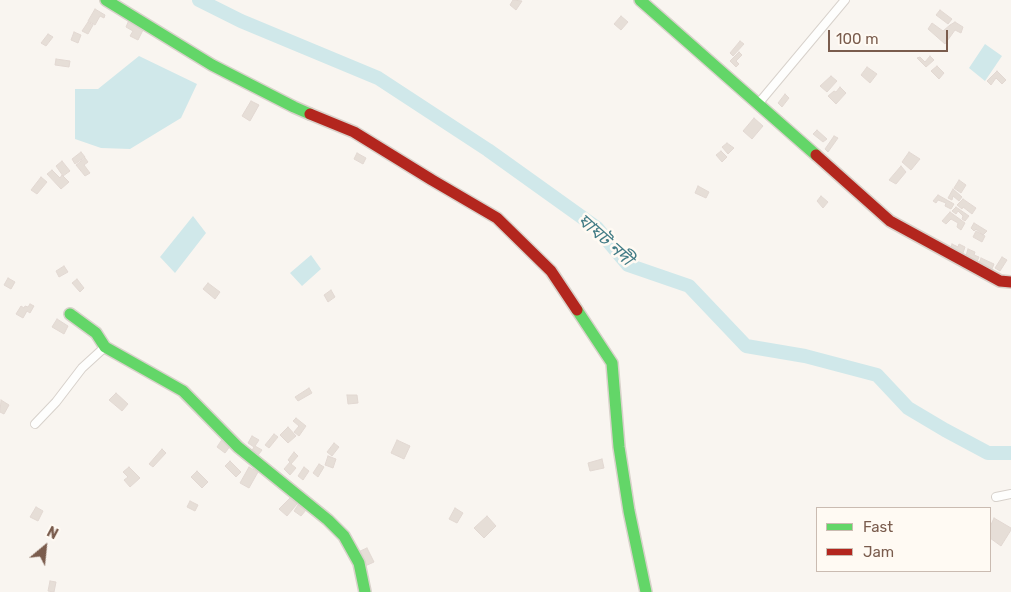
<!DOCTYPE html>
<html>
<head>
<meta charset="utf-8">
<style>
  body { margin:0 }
  #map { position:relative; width:1011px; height:592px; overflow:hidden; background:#f9f5f0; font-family:Rubik,sans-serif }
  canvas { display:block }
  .legend { position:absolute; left:816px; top:507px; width:175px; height:65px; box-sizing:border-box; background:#fffaf3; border:1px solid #cabbb1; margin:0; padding:6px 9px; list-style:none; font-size:15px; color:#7a5c4d }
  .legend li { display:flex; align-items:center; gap:10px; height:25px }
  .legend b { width:25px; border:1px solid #cabbb1 }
  .north { position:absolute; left:20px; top:522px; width:50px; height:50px; -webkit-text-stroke:4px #fffaf3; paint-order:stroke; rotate:28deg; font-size:14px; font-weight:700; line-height:20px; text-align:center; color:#7a5c4d }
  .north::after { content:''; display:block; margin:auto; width:18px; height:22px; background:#7a5c4d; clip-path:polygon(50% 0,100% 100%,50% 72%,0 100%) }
  .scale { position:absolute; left:828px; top:30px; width:120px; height:22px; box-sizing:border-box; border:2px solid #7a5c4d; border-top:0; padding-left:6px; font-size:15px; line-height:18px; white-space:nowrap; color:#7a5c4d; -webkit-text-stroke:4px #fffaf3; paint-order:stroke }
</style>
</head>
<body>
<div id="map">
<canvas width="1011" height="592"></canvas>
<ul class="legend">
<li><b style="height:6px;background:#63d668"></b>Fast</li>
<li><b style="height:6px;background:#b3261e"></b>Jam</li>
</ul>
<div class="north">N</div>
<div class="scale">100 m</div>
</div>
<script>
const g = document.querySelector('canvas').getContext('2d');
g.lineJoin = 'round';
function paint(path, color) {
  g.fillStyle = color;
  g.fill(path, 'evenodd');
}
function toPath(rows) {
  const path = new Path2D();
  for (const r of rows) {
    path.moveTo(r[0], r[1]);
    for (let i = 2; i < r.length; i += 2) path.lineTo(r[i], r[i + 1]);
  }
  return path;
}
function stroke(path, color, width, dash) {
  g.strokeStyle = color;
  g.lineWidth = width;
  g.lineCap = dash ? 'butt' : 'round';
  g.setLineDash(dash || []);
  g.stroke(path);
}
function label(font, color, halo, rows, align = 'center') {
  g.font = font + ' Rubik,"Noto Sans Bengali",sans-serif';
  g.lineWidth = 5;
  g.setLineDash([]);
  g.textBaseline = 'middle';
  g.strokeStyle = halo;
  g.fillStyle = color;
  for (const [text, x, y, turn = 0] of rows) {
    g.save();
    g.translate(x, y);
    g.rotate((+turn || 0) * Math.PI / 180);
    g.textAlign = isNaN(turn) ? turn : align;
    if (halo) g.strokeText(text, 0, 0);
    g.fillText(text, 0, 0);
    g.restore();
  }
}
const water = toPath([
  [985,44,1002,56,985,81,969,68],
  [139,56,197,84,181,118,130,149,101,148,75,139,75,89,98,89],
  [193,216,206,233,175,273,160,257],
  [311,255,321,269,302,286,290,273]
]);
const river = toPath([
  [199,0,241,21,378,78,488,150,597,228,628,265,689,286,746,346,805,356,877,375,908,408,945,430,988,453,1011,453]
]);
const building = toPath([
  [513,0,522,1,516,10,510,5,513,0],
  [95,9,105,15,104,18,100,16,95,25,88,21,95,9],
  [940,10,952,19,948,24,936,15,940,10],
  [621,16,628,22,621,30,614,24,621,16],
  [129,20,144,28,138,40,130,36,133,31,126,27,129,20],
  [88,22,93,25,88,34,82,31,88,22],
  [955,22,963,27,961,33,955,30,945,44,928,29,932,23,943,31,950,25,955,22],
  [74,32,81,35,78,43,71,40,74,32],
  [48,34,53,37,46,46,41,43,48,34],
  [740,41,744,44,733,56,730,53,740,41],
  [739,52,742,55,736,61,739,64,736,67,730,61,739,52],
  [930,56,934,60,926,67,917,58,920,57,925,62,930,56],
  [56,59,70,61,69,67,55,65,56,59],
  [937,66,944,73,939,79,931,71,937,66],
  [867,67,877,74,870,83,861,75,867,67],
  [997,71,1006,80,1002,84,996,78,991,85,987,81,997,71],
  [831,76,837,81,827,92,820,86,831,76],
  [840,87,846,93,836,104,828,96,834,91,836,92,840,87],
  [785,94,789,98,782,107,778,103,785,94],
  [251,101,259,105,250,121,242,116,251,101],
  [754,118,763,126,752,139,743,131,754,118],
  [817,130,827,139,823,142,813,134,817,130],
  [834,136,838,138,828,152,825,149,834,136],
  [727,143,734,148,728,154,722,147,727,143],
  [721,151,727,157,722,162,716,155,721,151],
  [81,152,85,157,75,164,72,159,81,152],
  [909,152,920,159,911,170,902,162,909,152],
  [357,153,366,158,363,164,354,159,357,153],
  [85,158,88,162,84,165,90,173,85,176,76,165,85,158],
  [62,161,70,171,63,176,56,166,62,161],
  [901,166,906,172,896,184,889,180,901,166],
  [52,170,60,178,62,175,69,182,61,189,47,174,52,170],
  [41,177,47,182,37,194,31,190,41,177],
  [959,180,966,185,961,193,954,188,959,180],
  [698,186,709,192,706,198,695,193,698,186],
  [953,189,962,197,959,201,953,196,952,200,948,198,953,189],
  [938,195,954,204,951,209,945,206,946,203,938,200,936,203,933,201,938,195],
  [821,196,828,202,823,208,817,201,821,196],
  [963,199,976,208,972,214,963,207,962,209,957,205,963,199],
  [956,207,969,216,965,221,962,219,963,216,958,211,956,214,952,211,956,207],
  [950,212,965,223,961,230,957,227,958,223,951,219,946,224,942,221,950,212],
  [974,223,987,231,983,235,976,229,974,231,971,228,974,223],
  [976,231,985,236,982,242,973,237,976,231],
  [952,244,958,247,959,244,965,247,962,256,950,250,952,244],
  [968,249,975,252,974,255,979,257,976,264,965,259,968,249],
  [1002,257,1007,260,1000,271,995,268,1002,257],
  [981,258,994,264,992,269,979,263,981,258],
  [64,266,68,272,59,277,56,271,64,266],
  [8,278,15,282,11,289,4,285,8,278],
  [77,279,84,288,80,292,72,283,77,279],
  [208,283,220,292,215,299,203,289,208,283],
  [331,290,335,297,328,302,324,295,331,290],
  [30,304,34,306,30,313,27,311,23,318,16,314,21,306,24,308,25,306,28,307,30,304],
  [57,319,68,326,64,334,52,327,57,319],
  [309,388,312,393,298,401,295,397,309,388],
  [116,393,128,404,122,411,109,400,116,393],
  [347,395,357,395,358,403,348,404,347,395],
  [1,400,9,405,4,414,0,412,1,400],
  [296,418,306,426,299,436,294,432,299,426,293,421,296,418],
  [288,427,296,436,288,443,280,435,288,427],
  [274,434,278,437,269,448,265,445,274,434],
  [252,436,259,440,255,446,262,450,256,458,250,454,254,447,248,443,252,436],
  [223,438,231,445,225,453,217,447,223,438],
  [397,440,410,446,404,459,391,453,397,440],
  [334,443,339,447,332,456,327,452,334,443],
  [162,449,166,453,153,467,149,464,162,449],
  [294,452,298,456,291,464,296,468,290,475,284,469,290,462,288,460,294,452],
  [328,456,336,459,333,468,325,465,328,456],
  [602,459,604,468,590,471,588,463,602,459],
  [230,461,241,472,236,477,225,466,230,461],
  [319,464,324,467,318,477,313,473,319,464],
  [129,467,140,478,130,487,124,480,128,477,123,472,129,467],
  [249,467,258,472,249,488,240,483,249,467],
  [304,467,309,471,303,480,298,476,304,467],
  [197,471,208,482,202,488,191,477,197,471],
  [291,497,297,504,287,516,279,509,291,497],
  [190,501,198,505,195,511,187,507,190,501],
  [298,505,306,510,301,516,294,511,298,505],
  [36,507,43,511,38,521,30,517,36,507],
  [455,508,463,513,457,523,449,519,455,508],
  [487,516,496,526,484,538,474,528,487,516],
  [994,518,1011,528,1011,530,1001,546,990,538,990,527,994,518],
  [367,548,374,562,365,566,358,552,367,548],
  [50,581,56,582,54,592,48,591,50,581]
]);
const street = toPath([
  [758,104,845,0],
  [35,424,56,402,82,368,105,347],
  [996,497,1011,494]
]);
const fast = toPath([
  [106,0,212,65,294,107,310,114],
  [640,0,816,155],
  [577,310,612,363,619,447,629,511,646,592],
  [70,314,96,333,105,347,183,391,238,447,328,520,344,536,359,563,365,592]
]);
const jam = toPath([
  [310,114,354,132,432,180,497,218,551,271,577,310],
  [816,155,890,221,1000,281,1011,282]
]);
const waterNames = [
  ["ঘাঘট নদী",605,240,42]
];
paint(water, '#d0e8ea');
stroke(river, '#d0e8ea', 14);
paint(building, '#e6ded7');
stroke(building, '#e2d8d2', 1);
stroke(street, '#d7d1cb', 10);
stroke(fast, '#d9d2cb', 14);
stroke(jam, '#d9d2cb', 14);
stroke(street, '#fefefd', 8);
stroke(fast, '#63d668', 11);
stroke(jam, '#b3261e', 11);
label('italic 18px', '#437c86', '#fffaf3', waterNames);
</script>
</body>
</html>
